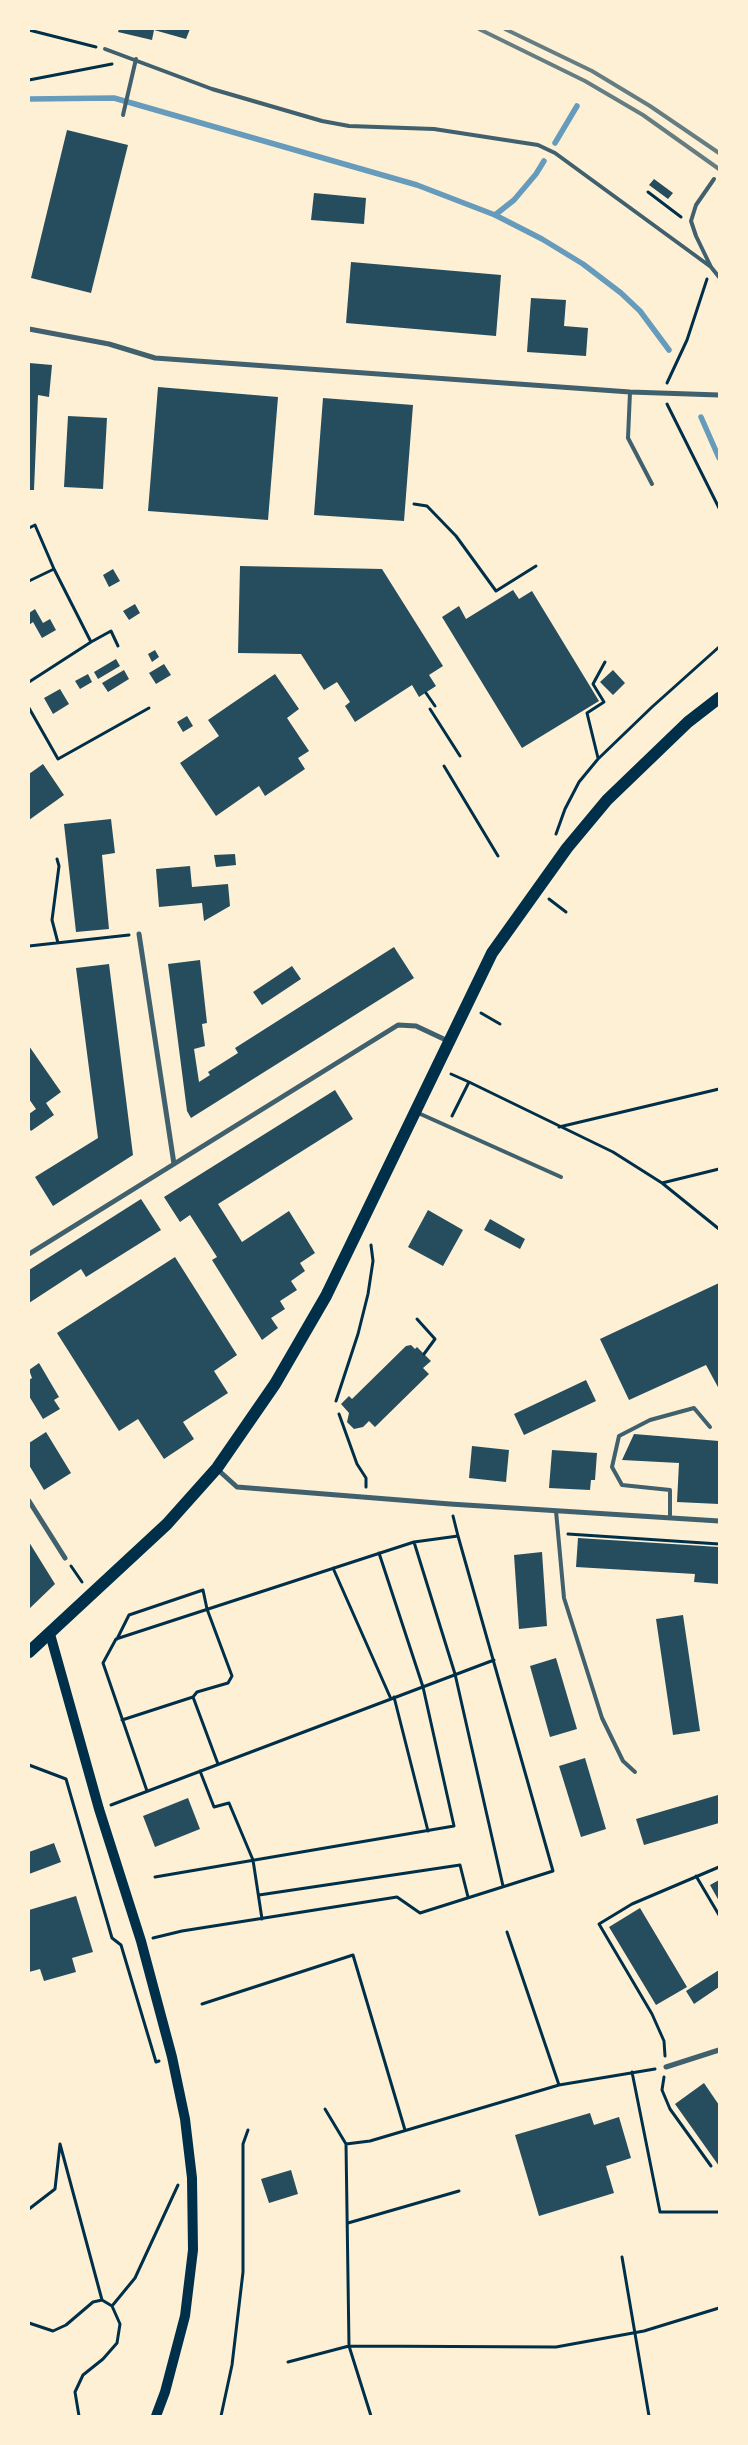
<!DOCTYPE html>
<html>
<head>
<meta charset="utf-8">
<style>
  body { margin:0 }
  #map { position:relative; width:748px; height:2445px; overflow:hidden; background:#fdf0d5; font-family:"Titillium Web",sans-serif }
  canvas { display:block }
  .frame { position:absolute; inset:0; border:30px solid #fdf0d5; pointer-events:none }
</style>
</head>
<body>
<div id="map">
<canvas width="748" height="2445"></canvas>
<div class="frame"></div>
</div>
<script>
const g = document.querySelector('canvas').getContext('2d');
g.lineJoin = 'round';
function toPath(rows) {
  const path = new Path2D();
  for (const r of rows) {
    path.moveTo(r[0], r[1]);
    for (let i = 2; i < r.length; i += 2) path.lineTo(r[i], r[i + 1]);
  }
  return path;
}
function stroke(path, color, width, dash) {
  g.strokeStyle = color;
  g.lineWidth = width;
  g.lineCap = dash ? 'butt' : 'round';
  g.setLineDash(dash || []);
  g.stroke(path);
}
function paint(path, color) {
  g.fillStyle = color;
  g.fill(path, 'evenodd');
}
const stream = toPath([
  [29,99,114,98,417,185,495,215,542,239,583,264,621,293,640,311,669,350],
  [555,143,577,106],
  [495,215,514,200,536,174,544,161],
  [701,417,719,458]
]);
const building = toPath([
  [119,29,190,29,186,39,154,30,152,40,118,32],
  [67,130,128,145,91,293,31,278],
  [654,179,673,193,668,199,649,185],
  [314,193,366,198,364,224,311,220],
  [351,262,501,275,496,336,346,323],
  [531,298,566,300,564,326,588,328,586,356,527,352],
  [29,363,52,365,49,397,38,395,34,490,29,490],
  [158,387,278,397,268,520,148,511],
  [323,398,413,405,404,521,314,515],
  [68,416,107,418,103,489,64,487],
  [240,566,382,569,443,666,429,675,436,686,419,697,412,685,355,722,345,706,350,702,337,682,324,690,301,654,238,653],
  [113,569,120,581,109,587,103,575],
  [513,590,519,599,532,591,599,701,522,748,442,617,459,606,466,619],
  [135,604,140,613,129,620,123,611],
  [35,609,43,623,50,619,56,630,42,638,33,622,29,625,29,613],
  [155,650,159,657,152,662,148,654],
  [116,659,120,666,98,679,94,672],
  [164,664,171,675,156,684,149,673],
  [124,670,129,679,108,692,102,683],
  [613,670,625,683,613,695,600,682],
  [88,674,92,682,80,689,75,681],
  [275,674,299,709,287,718,309,751,298,758,305,769,265,796,259,786,216,816,180,763,219,736,208,720],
  [60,689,69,704,53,714,44,698],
  [187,716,193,726,183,732,177,722],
  [43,764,64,795,29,820,29,774],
  [111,819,115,853,102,855,109,929,76,932,64,824],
  [235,854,236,865,216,867,214,855],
  [190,866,192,887,228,884,230,906,204,921,202,903,159,907,156,869],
  [394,947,414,978,191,1118,187,1111,168,964,200,960,207,1023,202,1024,205,1046,194,1049,199,1082,210,1075,208,1072,238,1053,235,1048],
  [109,964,133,1155,53,1206,35,1177,98,1138,76,968],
  [292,966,301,979,262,1005,253,992],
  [29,1046,61,1092,46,1103,54,1115,31,1131,29,1128,29,1114,36,1109,29,1099],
  [335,1090,353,1119,218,1204,242,1242,289,1211,315,1253,300,1263,305,1271,291,1281,297,1290,280,1301,285,1309,271,1318,278,1328,262,1340,212,1260,217,1257,190,1215,180,1222,164,1197],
  [141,1199,161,1230,86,1277,81,1269,29,1303,29,1270],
  [428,1210,463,1230,443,1266,408,1247],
  [490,1219,525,1239,520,1249,484,1230],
  [175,1257,237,1355,214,1371,228,1393,183,1422,194,1439,164,1459,138,1419,119,1431,57,1333],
  [719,1283,719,1389,706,1365,629,1400,600,1339],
  [411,1345,415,1349,417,1347,431,1361,423,1368,429,1374,375,1427,369,1421,363,1427,354,1429,347,1422,349,1413,341,1404,349,1396,352,1399,406,1346],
  [39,1363,59,1397,54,1400,60,1409,43,1419,29,1396,29,1380,32,1378,29,1370],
  [586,1380,596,1401,524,1435,514,1414],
  [46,1432,71,1473,44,1490,29,1465,29,1443],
  [634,1434,719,1441,719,1504,677,1502,679,1463,622,1460],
  [472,1446,509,1450,506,1482,469,1478],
  [552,1450,597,1453,595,1480,591,1480,590,1490,549,1488],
  [578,1538,719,1547,719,1584,694,1582,695,1574,576,1567],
  [29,1542,55,1584,29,1609],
  [542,1552,547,1626,519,1629,514,1555],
  [683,1615,700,1731,673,1735,656,1619],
  [556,1658,577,1729,550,1737,530,1666],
  [585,1758,606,1829,581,1837,559,1766],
  [718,1795,719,1823,644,1845,636,1819],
  [188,1798,200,1829,155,1847,143,1816],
  [54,1843,61,1862,29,1874,29,1852],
  [719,1880,719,1901,710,1885],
  [76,1896,93,1952,72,1958,76,1972,44,1981,40,1969,29,1972,29,1910],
  [640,1908,687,1987,656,2005,609,1927],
  [719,1970,719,1987,694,2004,686,1991],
  [704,2083,719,2105,719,2166,675,2104],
  [590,2113,594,2125,619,2117,631,2158,606,2166,614,2193,539,2216,515,2135],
  [291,2170,298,2194,269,2203,261,2179]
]);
const path = toPath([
  [29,30,96,47],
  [29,80,112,64],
  [648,192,681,217],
  [667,383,687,340,707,279],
  [667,404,719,508],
  [414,504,427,506,456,536,496,591,536,566],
  [29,528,35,525,54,569],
  [29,581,54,569,91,642,29,682],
  [91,642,111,631,118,646],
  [426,693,435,706],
  [29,708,58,759,149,708],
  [430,709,460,756],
  [598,758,587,713,604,702,593,684,605,662],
  [444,766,498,856],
  [556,834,565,809,579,782,598,759,652,707,719,647],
  [57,859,59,866,52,920,58,943],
  [549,899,566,912],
  [29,946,129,935],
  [481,1013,500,1024],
  [451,1074,469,1082],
  [452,1116,469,1082,613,1152,662,1183,719,1229],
  [559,1127,719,1089],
  [662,1183,719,1169],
  [417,1319,435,1339,424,1354],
  [336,1401,358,1334,368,1294,373,1261,371,1245],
  [339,1414,357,1464,366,1478,366,1487],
  [568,1534,719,1544],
  [414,1542,455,1674,503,1886],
  [71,1566,82,1582],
  [333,1568,391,1699],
  [117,1639,129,1615,203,1590,207,1609,232,1676,228,1683,197,1692,193,1697,218,1764],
  [394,1697,428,1831],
  [122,1720,193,1697],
  [29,1765,66,1779,112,1938,121,1945,156,2062,159,2061],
  [200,1771,214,1807,229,1803,253,1860,262,1919],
  [147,1791,103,1663,116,1639,414,1542,458,1536,453,1516],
  [111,1805,494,1660],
  [696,1876,719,1915],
  [155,1877,454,1826,423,1687,379,1553],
  [259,1895,460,1865,468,1897],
  [507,1932,559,2085],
  [153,1938,182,1931,397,1897,420,1913,553,1871,458,1536],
  [202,2004,353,1955,405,2130],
  [665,2056,664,2041,652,2014,599,1924,632,1904,719,1867],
  [632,2072,660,2212,719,2212],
  [664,2077,662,2090,670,2109,711,2166],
  [325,2109,346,2144,370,2141,559,2085,655,2069],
  [346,2144,349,2346,371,2416],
  [29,2209,55,2189,60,2144,102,2300],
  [348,2223,459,2191],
  [622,2257,649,2416],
  [29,2323,53,2331,66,2325,93,2302,102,2300,112,2306],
  [288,2362,349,2346,556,2347,644,2331,719,2308],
  [79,2416,75,2392,83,2375,103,2359,117,2343,120,2324,112,2306,135,2278,178,2185],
  [221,2416,232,2365,243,2272,243,2144,248,2130]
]);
const service = toPath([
  [105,49,212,89,322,121,349,126,434,129,538,145,555,153,711,267],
  [123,115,136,59],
  [714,179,696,205,691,221,696,236,711,267,719,277],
  [630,392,628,438,652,484],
  [416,1112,561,1177],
  [556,1511,564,1598,602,1718,623,1761,635,1772],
  [670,1518,670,1490,622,1485,612,1467,619,1436,650,1420,694,1408,710,1427]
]);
const minor = toPath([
  [29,329,109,344,155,358,630,392,719,395],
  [139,934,174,1164],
  [29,1254,398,1025,416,1026,448,1041],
  [217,1469,237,1487,450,1504,719,1521],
  [29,1501,65,1558],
  [666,2067,719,2050]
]);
const secondary = toPath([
  [50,1634,99,1809,141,1941,172,2057,185,2119,192,2178,193,2250,185,2316,165,2392,156,2416]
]);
const primary = toPath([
  [29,1652,167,1524,217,1468,275,1384,326,1296,492,953,567,848,607,800,688,722,719,698]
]);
const rail = toPath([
  [479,29,585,81,643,115,719,169],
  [505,29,592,71,650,106,719,153]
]);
stroke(stream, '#669bbc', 5.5);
paint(building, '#264d5e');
stroke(path, '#003049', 3);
stroke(service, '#3f606c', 4);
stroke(minor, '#3f606c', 5);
stroke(secondary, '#003049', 10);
stroke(primary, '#003049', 12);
stroke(rail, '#657d81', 4);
</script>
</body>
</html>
